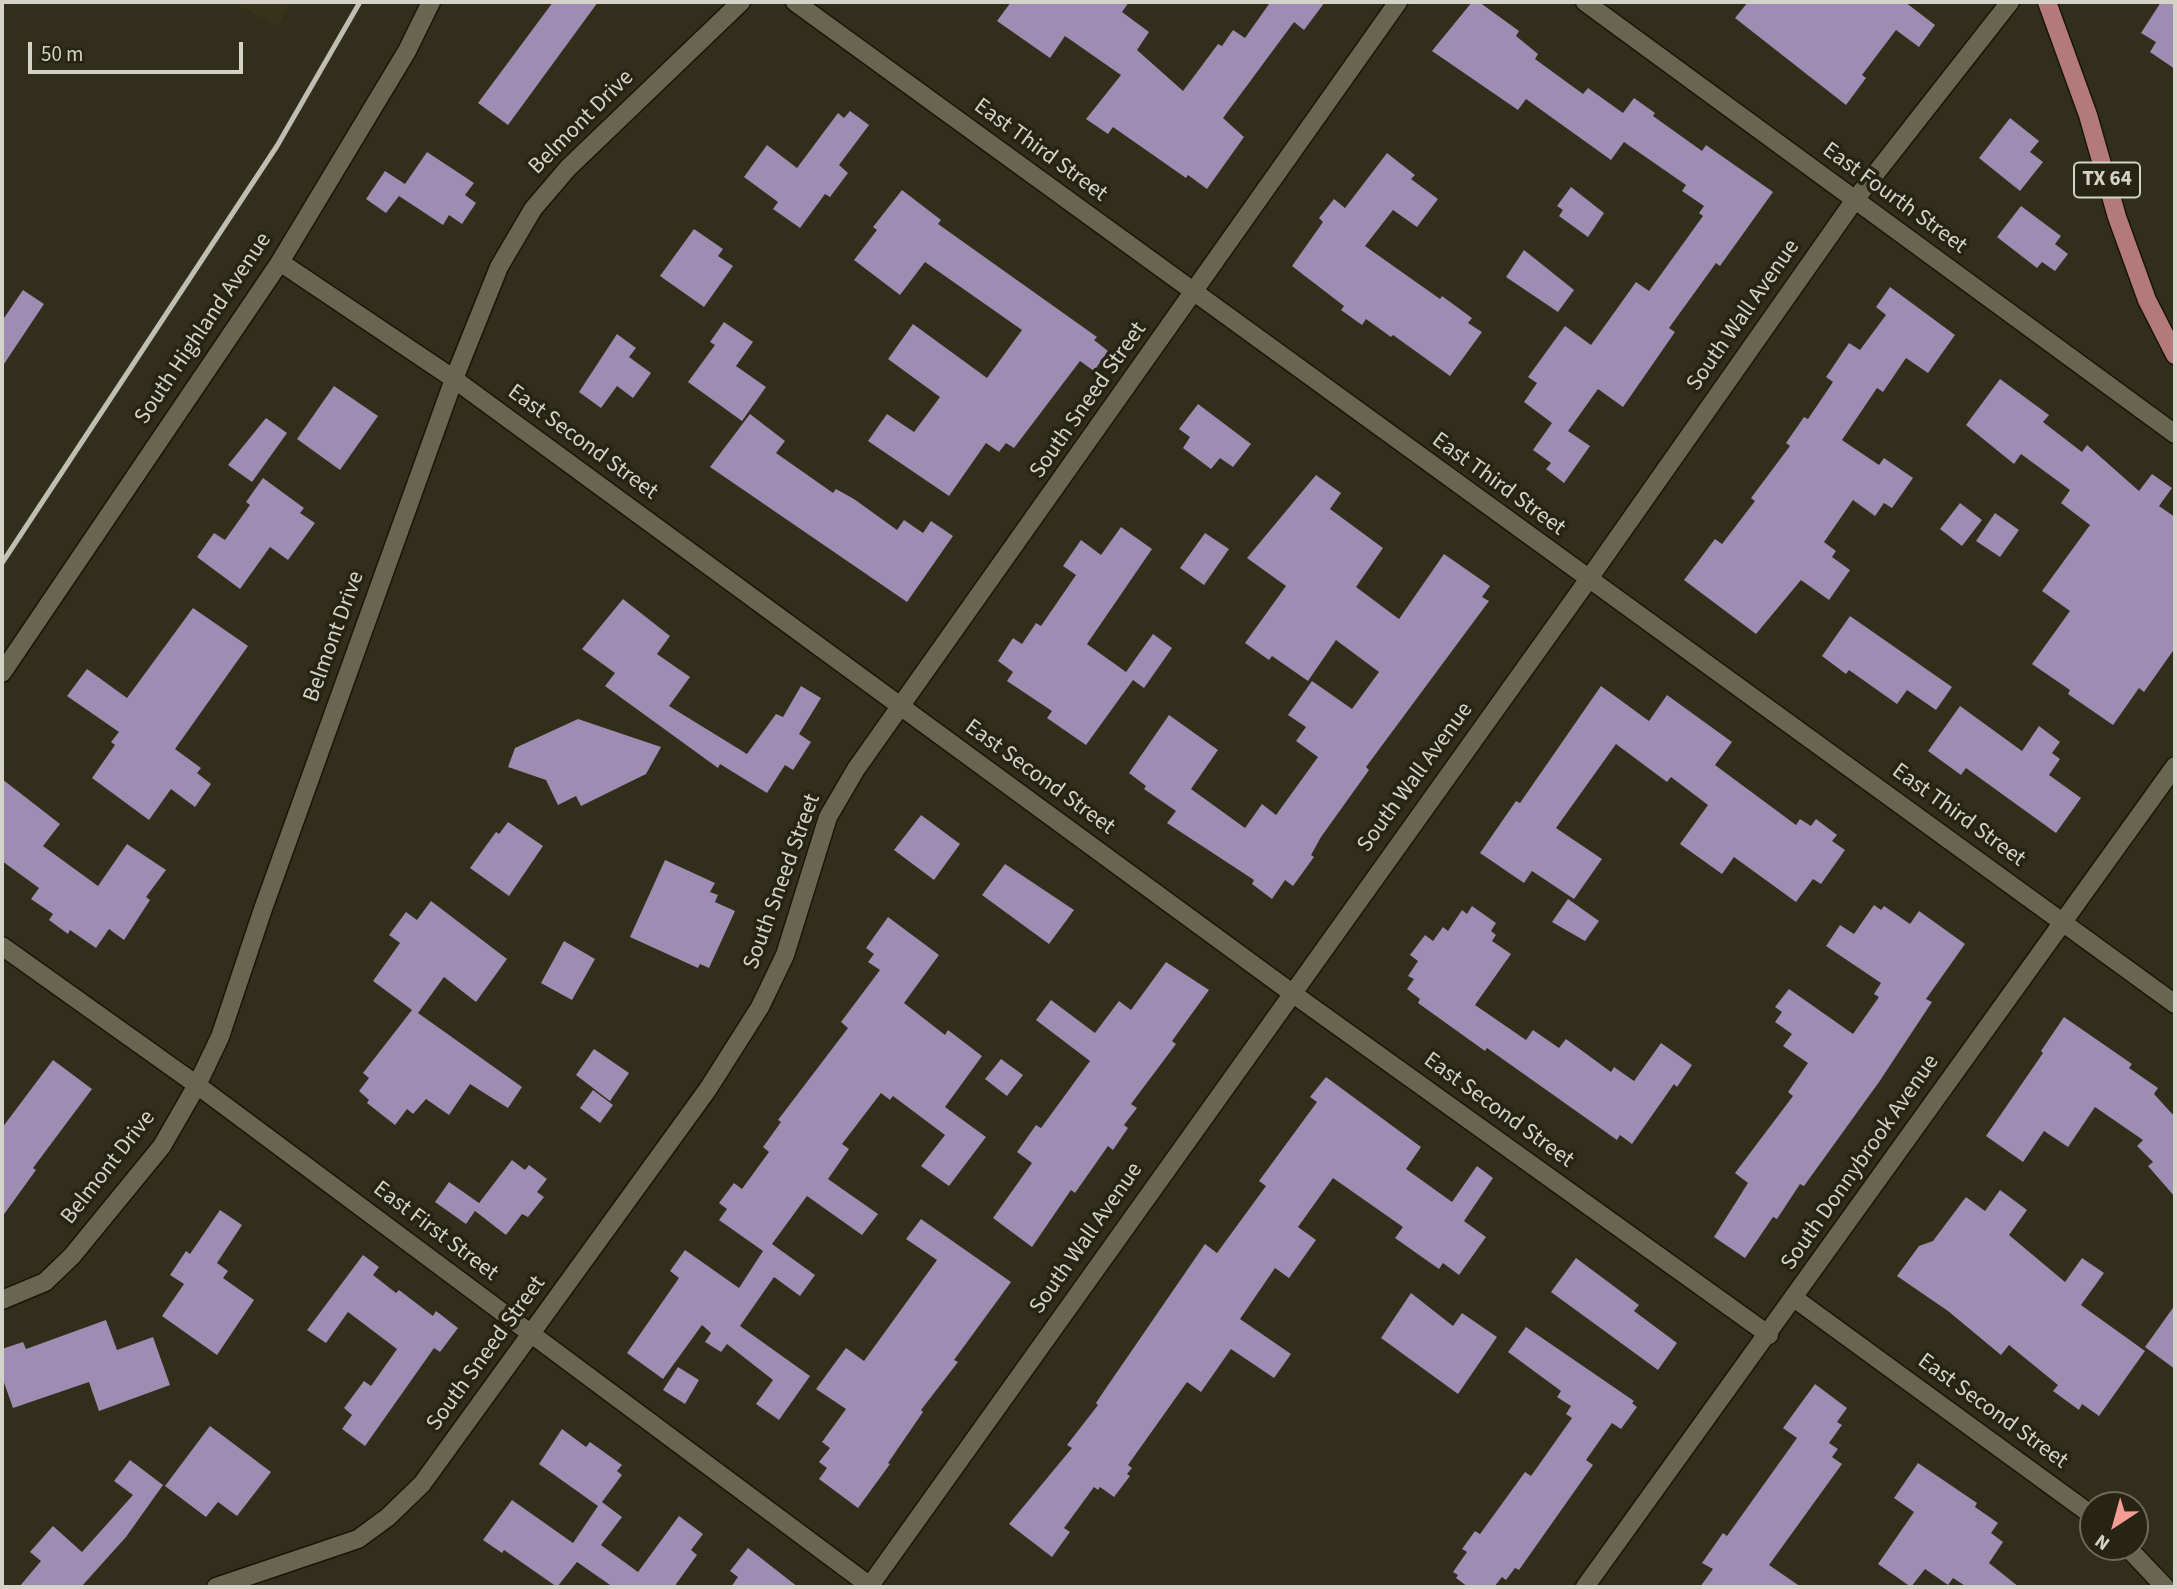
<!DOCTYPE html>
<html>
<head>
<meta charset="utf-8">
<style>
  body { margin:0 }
  #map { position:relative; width:2177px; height:1589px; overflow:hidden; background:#312e1c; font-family:"Source Sans 3",sans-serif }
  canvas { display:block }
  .frame { position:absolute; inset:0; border:4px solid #d5d3c8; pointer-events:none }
  .north { position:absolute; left:2079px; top:1491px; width:70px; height:70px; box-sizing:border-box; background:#272413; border:2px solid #6d6a5b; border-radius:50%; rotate:216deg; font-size:19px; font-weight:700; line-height:28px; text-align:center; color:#d5d3c8 }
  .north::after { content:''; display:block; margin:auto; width:24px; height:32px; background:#f59c94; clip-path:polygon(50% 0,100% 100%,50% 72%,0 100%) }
  .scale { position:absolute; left:28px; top:42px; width:215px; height:32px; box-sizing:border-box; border:4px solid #d5d3c8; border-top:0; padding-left:9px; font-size:21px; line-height:24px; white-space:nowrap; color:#d5d3c8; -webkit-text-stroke:5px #272413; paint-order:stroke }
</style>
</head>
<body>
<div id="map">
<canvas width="2177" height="1589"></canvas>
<div class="frame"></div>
<div class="north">N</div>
<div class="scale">50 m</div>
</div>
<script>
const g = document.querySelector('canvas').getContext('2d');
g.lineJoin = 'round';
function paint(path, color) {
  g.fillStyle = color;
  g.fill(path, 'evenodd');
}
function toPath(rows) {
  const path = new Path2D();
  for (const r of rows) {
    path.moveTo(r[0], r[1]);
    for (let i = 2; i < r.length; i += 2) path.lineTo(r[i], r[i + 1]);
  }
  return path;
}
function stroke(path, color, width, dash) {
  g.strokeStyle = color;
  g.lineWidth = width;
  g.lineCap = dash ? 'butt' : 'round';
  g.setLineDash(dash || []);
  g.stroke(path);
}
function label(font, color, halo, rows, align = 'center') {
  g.font = font + ' "Source Sans 3",sans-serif';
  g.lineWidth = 7;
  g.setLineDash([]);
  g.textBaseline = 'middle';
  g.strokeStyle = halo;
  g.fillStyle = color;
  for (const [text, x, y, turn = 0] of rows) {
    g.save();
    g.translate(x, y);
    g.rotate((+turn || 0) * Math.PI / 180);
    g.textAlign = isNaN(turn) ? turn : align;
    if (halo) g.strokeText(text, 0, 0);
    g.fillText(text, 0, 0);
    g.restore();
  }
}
const built = toPath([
  [231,2,290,2,278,26]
]);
const building = toPath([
  [553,2,598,2,508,125,478,103],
  [1011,2,1129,2,1122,12,1149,32,1137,50,1183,91,1218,44,1222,46,1233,30,1245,38,1269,4,1265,2,1325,2,1304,30,1294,22,1223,118,1244,137,1207,189,1188,175,1186,178,1113,127,1108,134,1086,119,1121,75,1065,36,1050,58,997,21],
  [1472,2,1479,2,1519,31,1516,36,1538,54,1535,59,1583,94,1588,88,1623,113,1634,98,1655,113,1653,116,1702,151,1706,145,1773,192,1720,266,1716,263,1669,328,1675,332,1623,407,1598,389,1568,431,1590,446,1564,483,1546,469,1551,463,1533,450,1552,423,1524,402,1537,383,1528,377,1565,326,1591,345,1636,282,1649,291,1703,216,1699,213,1704,206,1682,191,1686,185,1624,142,1611,160,1526,99,1518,110,1432,51],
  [1748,2,1905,2,1935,25,1919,47,1896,30,1862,75,1866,78,1846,105,1735,18],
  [2161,2,2175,2,2175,69,2150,52,2156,42,2141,33],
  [850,111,869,125,839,165,848,173,830,197,825,194,800,228,773,209,778,202,744,177,767,145,797,168,838,113,844,118],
  [2010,118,2039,141,2030,152,2043,162,2020,191,1979,158],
  [427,152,474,183,465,195,476,203,462,224,449,215,443,225,399,196,386,213,366,199,385,171,405,184],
  [1387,153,1415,175,1411,179,1438,199,1417,227,1393,210,1365,246,1440,299,1442,296,1472,318,1468,323,1482,332,1450,376,1393,335,1391,337,1366,319,1362,325,1341,310,1344,306,1292,266,1323,222,1319,218,1334,199,1345,208],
  [1571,187,1604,213,1588,237,1559,216,1563,210,1557,206],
  [902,190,941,220,938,224,1097,337,1094,340,1108,351,1094,371,1080,361,1014,448,1006,443,999,452,986,443,949,496,868,441,887,414,914,432,940,397,888,359,913,324,987,378,1022,330,925,262,900,295,854,260,877,230,873,227],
  [2021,206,2061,236,2055,244,2068,254,2055,271,2042,262,2037,268,1997,237],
  [694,229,723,249,718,256,733,266,704,307,660,276],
  [1524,250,1574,290,1558,312,1506,277],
  [1890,287,1955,335,1928,373,1906,358,1883,392,1877,388,1842,440,1879,465,1884,458,1913,478,1892,508,1884,503,1875,516,1853,500,1824,542,1836,551,1832,557,1850,570,1829,600,1801,580,1756,634,1684,580,1715,539,1722,544,1755,501,1751,498,1790,446,1786,443,1804,417,1808,419,1833,382,1826,377,1849,343,1860,350,1886,315,1876,307],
  [23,290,44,304,2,367,2,321],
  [724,322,753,342,736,366,766,387,742,421,688,382,715,345,710,342],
  [617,334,636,348,629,357,651,373,633,398,617,386,601,408,579,392],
  [2000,379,2049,415,2043,422,2082,452,2087,445,2139,491,2152,474,2172,488,2159,506,2175,517,2175,648,2144,692,2139,688,2113,725,2068,694,2070,690,2032,664,2070,611,2042,591,2090,525,2061,503,2070,490,2021,454,2014,464,1966,425],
  [334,386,378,416,340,470,297,439],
  [1198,404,1251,444,1233,467,1220,458,1211,469,1183,448,1190,437,1179,429],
  [750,414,785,441,776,453,833,493,836,489,854,499,897,530,904,520,923,533,931,521,953,536,907,602,710,467],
  [266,418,287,433,252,482,228,465],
  [1316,475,1341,493,1330,509,1383,548,1356,587,1399,619,1444,554,1490,586,1482,597,1489,601,1366,767,1369,770,1321,837,1311,855,1314,857,1293,886,1285,880,1272,899,1252,884,1254,880,1167,823,1176,811,1144,789,1146,786,1129,773,1169,715,1218,750,1191,789,1245,828,1262,804,1276,815,1318,757,1296,741,1306,727,1288,715,1312,681,1352,709,1379,672,1336,640,1308,681,1272,656,1269,660,1245,643,1286,586,1247,558],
  [263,478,304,508,300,513,315,523,288,560,270,547,240,589,197,557,214,533,225,540,250,505,246,502],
  [1960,503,1982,520,1962,546,1940,529],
  [1995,513,2019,530,2000,557,1976,541],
  [1121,527,1152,549,1087,644,1126,672,1153,634,1172,648,1144,688,1133,680,1086,745,1047,718,1052,711,1007,681,1013,672,998,661,1013,638,1022,644,1036,623,1041,626,1076,575,1063,566,1081,540,1101,555],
  [1205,533,1229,549,1204,585,1180,568],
  [623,599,670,636,657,654,690,677,669,706,747,754,776,714,783,717,801,686,821,698,799,734,811,742,793,770,785,765,767,793,720,764,718,768,605,686,615,673,582,649],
  [193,608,248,646,175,749,201,768,197,773,211,784,195,807,171,789,149,820,92,778,115,745,111,742,119,732,67,696,87,669,127,698],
  [1850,616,1952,687,1936,710,1907,690,1897,704,1849,670,1846,674,1822,656],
  [1601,686,1649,721,1667,695,1732,742,1715,765,1796,825,1800,819,1811,826,1816,819,1837,835,1832,841,1845,850,1821,884,1813,879,1796,902,1734,857,1722,874,1680,844,1708,805,1671,777,1667,782,1616,744,1556,828,1602,859,1574,899,1532,871,1524,883,1480,853,1516,801,1520,803],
  [1960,706,2022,751,2039,726,2060,742,2052,753,2060,759,2049,775,2081,798,2056,833,1966,768,1961,775,1928,751],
  [578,719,661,747,646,774,581,806,576,796,558,805,546,780,508,767,515,748],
  [2,779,60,824,43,846,98,886,127,844,166,870,146,897,150,900,124,940,109,929,96,948,70,930,68,934,49,920,53,914,31,899,39,888,2,861],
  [921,815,960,844,934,880,894,850],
  [508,822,543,846,509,896,470,868,496,832,499,834],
  [665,860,715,883,710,892,718,895,715,902,735,911,709,968,700,964,698,968,630,937],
  [1005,864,1074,910,1049,944,982,895],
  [1568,899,1599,921,1585,941,1552,922],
  [431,901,507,959,476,1002,444,977,418,1013,522,1087,508,1108,470,1084,449,1115,426,1099,413,1114,407,1109,395,1125,367,1103,369,1100,359,1091,369,1078,363,1073,412,1010,373,981,400,943,389,935,406,912,417,920],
  [1874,905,1881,910,1884,906,1910,924,1919,911,1965,944,1926,999,1932,1002,1879,1082,1804,1186,1800,1184,1777,1219,1773,1217,1745,1258,1714,1237,1748,1183,1735,1173,1793,1096,1788,1092,1808,1063,1783,1046,1792,1034,1775,1022,1782,1012,1775,1007,1789,989,1853,1034,1879,997,1874,994,1881,983,1826,946,1840,925,1854,934],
  [1472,906,1496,923,1491,931,1496,935,1492,941,1511,954,1475,1005,1526,1040,1533,1030,1559,1048,1566,1039,1611,1072,1614,1067,1634,1081,1661,1043,1692,1065,1677,1087,1674,1084,1632,1144,1620,1135,1617,1140,1487,1048,1485,1051,1418,1003,1420,999,1407,989,1414,979,1408,976,1418,961,1410,955,1425,935,1433,941,1443,927,1448,931,1462,910,1467,914],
  [888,917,939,955,904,1003,945,1035,948,1030,982,1056,945,1107,986,1137,949,1186,921,1166,945,1135,893,1096,890,1100,881,1093,842,1144,849,1149,828,1179,878,1214,862,1235,807,1196,772,1244,815,1275,800,1296,774,1277,740,1326,810,1376,779,1420,756,1404,773,1380,727,1344,721,1352,705,1342,711,1333,702,1325,663,1379,627,1353,679,1278,670,1271,685,1250,739,1288,763,1251,719,1220,727,1209,719,1203,734,1183,742,1189,769,1152,763,1147,781,1122,778,1120,848,1028,841,1022,880,970,868,962,874,954,866,948],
  [564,941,595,959,572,1000,541,983],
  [1166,962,1209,990,1172,1041,1176,1044,1131,1104,1137,1108,1124,1125,1128,1128,1113,1150,1108,1146,1075,1193,1071,1190,1032,1247,993,1218,1032,1163,1017,1152,1036,1125,1041,1128,1090,1061,1036,1020,1051,1000,1095,1033,1119,1001,1131,1010],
  [2064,1017,2132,1064,2129,1068,2158,1088,2154,1094,2175,1117,2175,1197,2148,1166,2153,1162,2137,1146,2143,1140,2095,1107,2068,1147,2044,1131,2023,1162,1986,1136,2043,1053,2041,1051],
  [594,1049,629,1073,610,1101,576,1075],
  [1001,1059,1023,1075,1007,1096,985,1079],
  [53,1060,92,1089,33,1168,36,1170,2,1217,2,1128],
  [1326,1077,1421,1147,1406,1169,1452,1202,1477,1166,1493,1178,1464,1221,1486,1237,1459,1275,1443,1263,1439,1269,1395,1238,1403,1227,1333,1178,1298,1227,1316,1240,1289,1278,1275,1268,1240,1319,1291,1354,1274,1378,1231,1349,1201,1392,1187,1382,1128,1465,1132,1468,1127,1474,1130,1476,1114,1497,1100,1487,1098,1490,1094,1487,1064,1528,1070,1532,1052,1557,1009,1524,1072,1448,1067,1445,1098,1405,1096,1403,1104,1391,1205,1244,1217,1253,1266,1186,1259,1181,1317,1102,1310,1097],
  [593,1090,613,1105,600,1123,580,1108],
  [512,1160,525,1170,529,1165,547,1179,537,1192,544,1197,528,1217,522,1214,506,1235,475,1211,466,1224,435,1202,449,1182,479,1203],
  [2000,1190,2027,1210,2009,1235,2065,1282,2082,1258,2104,1273,2081,1305,2145,1351,2099,1416,2082,1404,2079,1410,2053,1391,2058,1385,2009,1345,2001,1355,1948,1311,1897,1276,1919,1246,1933,1241,1966,1197,1985,1211],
  [220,1210,242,1225,217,1263,228,1271,223,1278,254,1300,217,1355,162,1316,184,1284,170,1275,186,1251,190,1254],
  [921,1219,1011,1282,954,1360,958,1362,921,1410,923,1412,888,1463,890,1464,858,1508,819,1479,827,1468,819,1462,830,1448,822,1442,846,1409,816,1389,846,1348,864,1361,937,1260,906,1239],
  [363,1255,379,1267,373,1275,396,1293,399,1290,433,1316,436,1311,458,1328,440,1352,434,1348,365,1446,342,1429,352,1415,344,1408,364,1381,371,1386,397,1349,348,1312,326,1343,307,1330],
  [1576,1258,1639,1305,1634,1311,1677,1343,1658,1370,1551,1292],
  [1411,1293,1453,1326,1462,1313,1497,1337,1458,1394,1381,1338],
  [2175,1305,2175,1369,2145,1347],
  [106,1320,117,1350,153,1337,170,1385,99,1411,89,1382,13,1408,2,1377,2,1349,23,1342,26,1349],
  [1526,1327,1634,1401,1632,1403,1637,1407,1621,1429,1612,1423,1586,1460,1593,1465,1519,1570,1515,1568,1506,1580,1502,1577,1494,1587,1468,1587,1456,1578,1458,1575,1453,1572,1467,1552,1462,1549,1475,1531,1480,1534,1525,1472,1531,1476,1572,1418,1566,1414,1571,1406,1557,1397,1561,1391,1508,1352],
  [678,1367,699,1380,685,1404,663,1390],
  [1815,1384,1847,1408,1837,1422,1842,1425,1829,1443,1838,1449,1832,1457,1842,1464,1769,1565,1801,1587,1700,1587,1713,1569,1702,1563,1723,1533,1727,1536,1797,1438,1783,1428],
  [210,1426,271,1472,237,1516,218,1502,206,1517,165,1486],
  [562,1429,586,1447,590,1442,622,1465,617,1471,622,1475,602,1502,622,1517,601,1545,638,1572,679,1516,703,1534,691,1550,697,1555,674,1587,613,1587,577,1562,557,1587,504,1550,502,1553,483,1540,512,1500,573,1543,598,1506,539,1464],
  [130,1460,163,1485,126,1537,81,1587,19,1587,41,1561,30,1552,53,1526,82,1552,133,1495,114,1481],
  [1918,1463,1977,1503,1975,1507,1998,1523,1991,1533,2003,1542,1989,1563,2019,1587,1967,1587,1953,1578,1948,1585,1925,1569,1911,1587,1878,1564,1914,1512,1894,1498],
  [748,1548,798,1587,731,1587,738,1577,730,1571]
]);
const street = toPath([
  [795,2,2175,1004],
  [1585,2,2175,434],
  [280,262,454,379,1292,993,1769,1335],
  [2,673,280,262,407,51,431,2],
  [2,946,197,1085,870,1586],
  [1794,1298,2093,1516],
  [2,1300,45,1282,72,1256,162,1146,197,1085,220,1037,263,909,454,379,499,267,533,209,568,168,741,2],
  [2127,1547,2165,1587],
  [216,1587,358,1539,388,1517,422,1484,708,1089,760,1007,785,955,828,817,856,769,1398,2],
  [869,1587,1588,580,1854,201,2010,2],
  [1585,1587,2175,766]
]);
const primary = toPath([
  [2047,2,2088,115,2117,217,2147,300,2175,355]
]);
const rail = toPath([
  [2,563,277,146,360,2]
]);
const shields = [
  [2107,180,66]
];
const shieldNames = [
  ["TX 64",2107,180]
];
const streetNames = [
  ["Belmont Drive",582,123,-45],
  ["East Third Street",1040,151,36],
  ["East Fourth Street",1894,199,36],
  ["South Wall Avenue",1744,316,-55],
  ["South Highland Avenue",204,329,-56],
  ["South Sneed Street",1089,401,-55],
  ["East Second Street",582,443,36],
  ["East Third Street",1498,485,36],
  ["Belmont Drive",335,637,-70],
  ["East Second Street",1039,778,36],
  ["South Wall Avenue",1416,778,-54],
  ["East Third Street",1958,816,36],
  ["South Sneed Street",783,882,-70],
  ["East Second Street",1498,1111,36],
  ["South Donnybrook Avenue",1861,1163,-55],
  ["Belmont Drive",109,1168,-52],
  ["East First Street",435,1232,37],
  ["South Wall Avenue",1087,1239,-55],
  ["South Sneed Street",487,1354,-54],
  ["East Second Street",1992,1412,36]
];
paint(built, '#38341b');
paint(building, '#9e8cb2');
stroke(street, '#191606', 21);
stroke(primary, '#191606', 21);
stroke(street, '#686551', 18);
stroke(primary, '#b3797b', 18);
stroke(rail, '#c0beb2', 5);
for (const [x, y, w] of shields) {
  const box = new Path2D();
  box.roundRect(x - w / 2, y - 17.5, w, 35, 5);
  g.fillStyle = '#272413';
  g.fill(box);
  stroke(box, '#d5d3c8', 2);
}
label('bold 21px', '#d5d3c8', null, shieldNames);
label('23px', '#d5d3c8', '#272413', streetNames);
</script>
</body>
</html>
